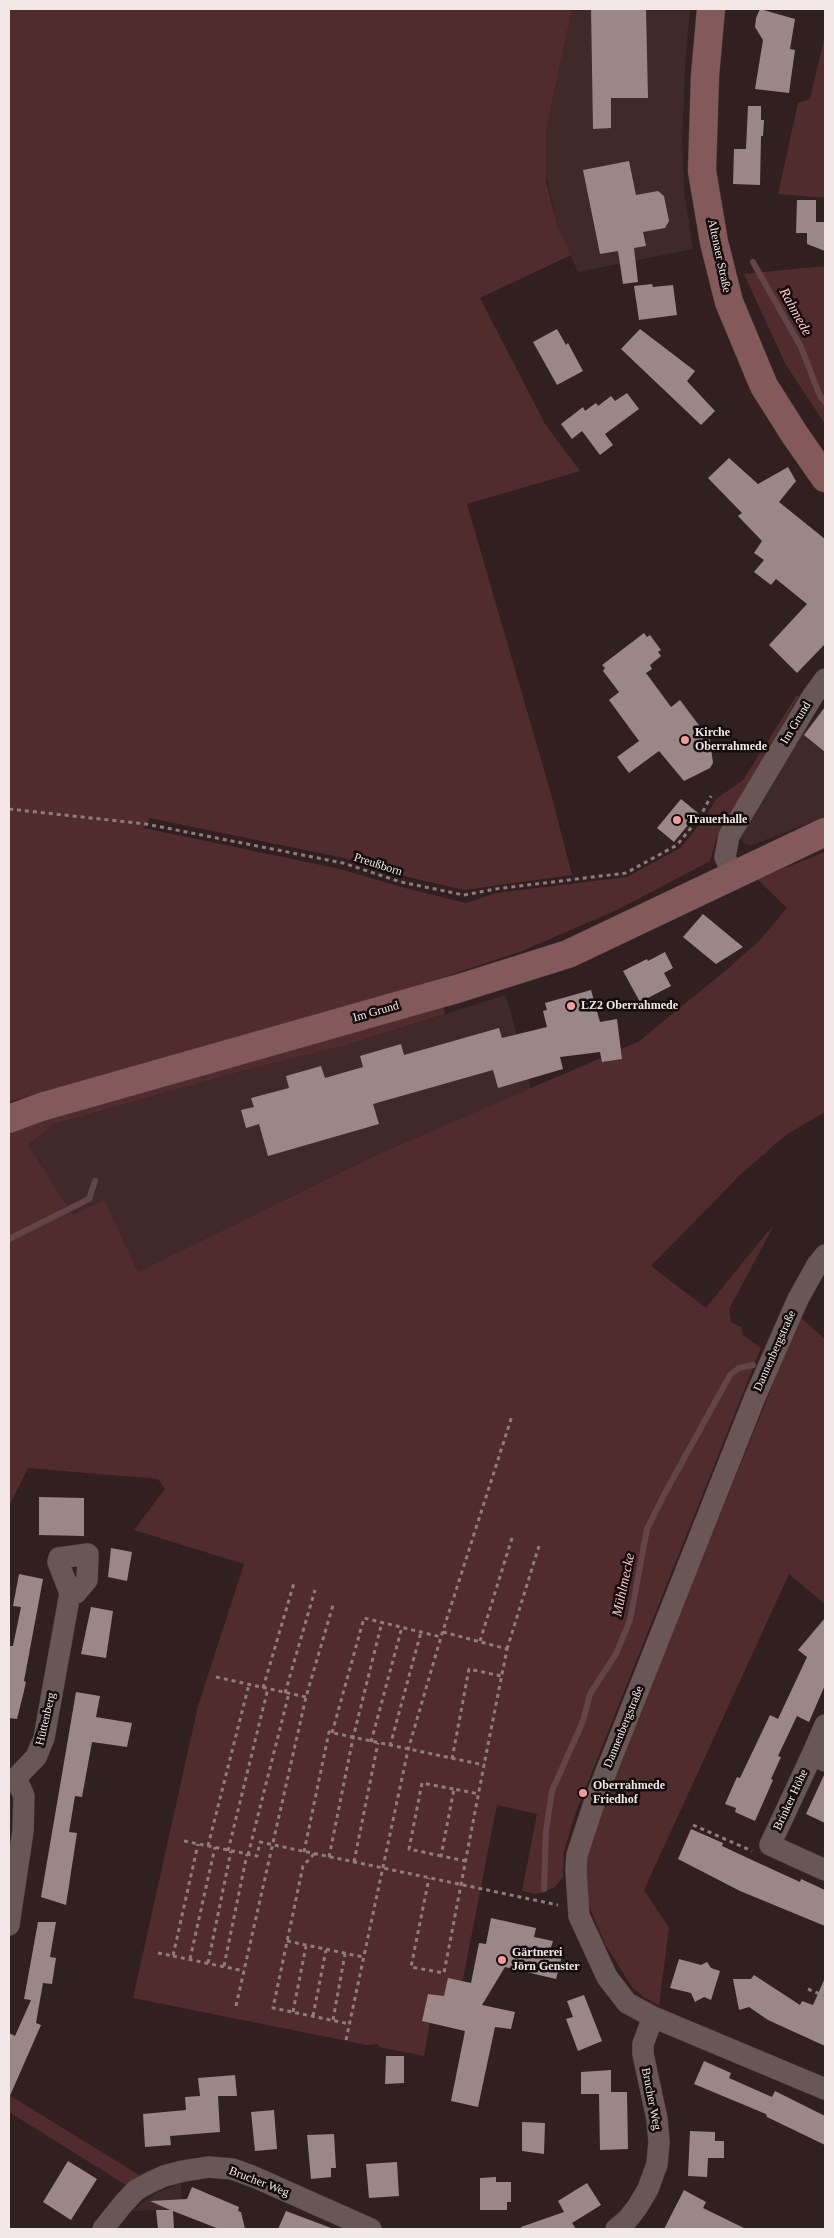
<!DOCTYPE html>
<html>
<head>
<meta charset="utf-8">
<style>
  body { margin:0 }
  #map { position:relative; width:834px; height:2238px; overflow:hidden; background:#302120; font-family:"Times New Roman",serif }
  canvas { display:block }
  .frame { position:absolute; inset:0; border:10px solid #f2e7e6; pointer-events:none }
</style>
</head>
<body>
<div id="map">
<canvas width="834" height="2238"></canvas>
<div class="frame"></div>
</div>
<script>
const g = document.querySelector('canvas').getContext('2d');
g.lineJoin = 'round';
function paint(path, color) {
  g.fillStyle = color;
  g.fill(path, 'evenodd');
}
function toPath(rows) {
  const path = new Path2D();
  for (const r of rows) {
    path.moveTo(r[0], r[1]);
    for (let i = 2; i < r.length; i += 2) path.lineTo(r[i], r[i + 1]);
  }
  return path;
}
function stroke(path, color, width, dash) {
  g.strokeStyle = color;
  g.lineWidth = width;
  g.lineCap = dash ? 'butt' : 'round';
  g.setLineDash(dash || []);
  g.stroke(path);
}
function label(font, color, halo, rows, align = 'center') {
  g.font = font + ' "Times New Roman",serif';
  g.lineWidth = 5;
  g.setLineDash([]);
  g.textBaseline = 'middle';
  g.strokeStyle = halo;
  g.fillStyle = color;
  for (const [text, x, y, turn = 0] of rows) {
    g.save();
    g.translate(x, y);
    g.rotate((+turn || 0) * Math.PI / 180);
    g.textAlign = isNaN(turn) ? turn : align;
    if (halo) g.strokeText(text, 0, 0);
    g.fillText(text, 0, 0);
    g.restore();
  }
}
const built = toPath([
  [572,9,690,9,686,49,682,139,684,192,693,249,578,272,558,227,546,176,546,130],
  [825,706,825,817,752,845,745,844,740,837,803,734],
  [506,995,531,1089,376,1155,138,1272,104,1201,73,1215,28,1145,54,1124,242,1071,343,1046],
  [181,2183,182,2209,132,2211,156,2193]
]);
const green = toPath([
  [9,9,572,9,546,130,546,182,558,227,571,255,480,298,545,424,580,471,467,504,551,794,572,875,464,890,403,876,344,858,150,818,144,828,340,869,401,887,466,903,496,893,627,877,680,848,705,818,716,799,743,780,797,695,799,696,716,839,710,861,617,910,522,951,399,992,9,1102],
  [825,35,825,198,778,194,798,103,810,99],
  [825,266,825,424,786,365,744,274],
  [825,852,825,1112,786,1135,742,1173,651,1266,706,1308,765,1235,773,1227,729,1309,731,1322,741,1327,743,1335,761,1348,576,1812,564,1851,563,1877,555,1887,542,1893,534,1894,522,1891,537,1814,497,1805,459,1999,428,1994,422,2020,430,2022,424,2056,379,2047,378,2044,367,2045,133,1998,198,1706,244,1564,134,1530,165,1489,158,1479,28,1468,9,1506,9,1129,441,1006,444,1009,445,1014,343,1046,242,1071,54,1124,28,1145,73,1215,104,1200,138,1272,376,1155,601,1058,602,1062,622,1059,621,1049,638,1042,731,966,760,940,787,908,757,879],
  [800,1317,825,1339,825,1604,789,1574,644,1890,669,1928,659,2005,645,1998,632,1987,605,1944,590,1908,587,1894,587,1855,606,1798],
  [9,2095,139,2175,126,2185,9,2112]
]);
const stream = toPath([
  [753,262,801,347,820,396,825,402],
  [9,1239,89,1199,95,1181],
  [544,1889,546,1831,552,1791,583,1721,590,1694,616,1654,630,1620,647,1529,665,1493,730,1375,739,1368,753,1365]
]);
const building = toPath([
  [591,9,646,9,648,98,611,98,611,128,593,129],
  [760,9,795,19,790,49,795,50,789,93,755,89,763,40,755,27,756,18],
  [748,106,761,106,761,120,764,120,763,136,761,136,760,185,733,184,734,149,746,149],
  [629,161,636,195,658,191,664,196,669,221,665,228,643,232,646,246,634,248,638,282,623,284,618,251,600,254,583,170],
  [797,200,816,200,816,222,825,222,825,251,807,244,807,233,796,233],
  [652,284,653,287,673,285,677,315,639,320,634,286],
  [557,329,566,345,568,343,583,371,557,385,533,342],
  [640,329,695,371,687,381,715,411,701,425,621,349],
  [627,393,639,409,605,434,613,445,600,455,582,431,572,439,561,424,583,407,585,411,596,403,598,406,611,396,615,401],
  [729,458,758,484,788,467,796,481,779,502,825,539,825,644,797,673,769,645,807,604,776,579,771,585,754,572,764,560,754,553,762,541,738,516,742,513,708,478],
  [644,633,647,637,650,635,661,650,658,652,661,656,650,665,652,669,646,673,671,707,680,700,710,740,713,763,710,768,684,781,659,751,629,773,617,757,639,741,609,700,619,692,603,671,605,668,602,665],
  [825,707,825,752,804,735],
  [681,799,698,813,674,842,657,828],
  [703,914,743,947,716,964,700,951,683,937],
  [665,952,673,968,664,973,671,986,640,1002,623,971,647,959,648,961],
  [591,990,600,1022,617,1019,622,1059,602,1062,600,1052,560,1057,563,1069,498,1088,493,1070,373,1104,379,1124,268,1156,259,1124,246,1128,241,1110,254,1107,251,1098,289,1088,286,1076,321,1066,325,1078,363,1067,360,1056,401,1044,404,1055,499,1028,502,1038,547,1027,543,1011,547,1010,545,1003],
  [39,1497,84,1498,84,1536,39,1535],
  [111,1548,132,1552,127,1581,108,1577],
  [19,1574,43,1579,24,1681,26,1682,24,1691,17,1719,9,1718,9,1646,13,1646,21,1607,13,1606],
  [91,1607,113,1611,106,1658,81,1654],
  [825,1618,825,1685,809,1722,797,1716,778,1756,781,1757,771,1779,773,1780,755,1821,735,1812,736,1808,725,1804,737,1777,740,1778,770,1715,778,1719,807,1657,798,1650],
  [76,1692,100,1696,96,1717,132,1723,127,1747,92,1742,82,1797,75,1796,69,1832,77,1833,66,1905,41,1897],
  [825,1773,825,1823,806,1814],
  [691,1829,723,1843,722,1846,752,1860,800,1882,801,1879,825,1890,825,1926,740,1891,678,1859],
  [491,1918,536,1928,534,1937,553,1941,550,1950,563,1952,556,1979,505,1967,482,2005,515,2012,511,2029,495,2027,478,2107,451,2101,465,2031,422,2021,428,1994,444,1996,448,1978,471,1983,479,1943,486,1944],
  [38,1922,56,1922,50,1957,56,1958,52,1984,43,1983,36,2023,41,2025,9,2098,9,2033,15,2036,31,2000,24,1999],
  [679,1959,701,1965,707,1962,711,1968,720,1971,711,2000,704,1997,695,2002,691,1993,670,1988],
  [754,1975,800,2005,802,2001,813,2005,825,1978,825,2046,768,2020,749,2007,739,2010,733,1979,751,1979],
  [584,1995,602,2041,578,2051,566,2019,573,2017,567,2001],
  [386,2056,404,2056,404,2083,385,2084],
  [704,2061,731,2073,729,2078,772,2097,775,2091,825,2116,825,2145,767,2117,766,2114,694,2084],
  [611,2070,611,2092,627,2092,628,2149,600,2150,599,2094,581,2094,581,2072],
  [235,2075,237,2096,218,2096,220,2132,170,2136,171,2145,145,2147,143,2114,186,2110,185,2097,200,2096,198,2078],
  [274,2110,277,2149,255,2151,251,2112],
  [522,2122,545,2123,544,2154,522,2151],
  [690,2131,715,2132,715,2141,724,2141,724,2158,708,2158,707,2177,688,2176],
  [334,2134,336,2168,331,2168,331,2177,311,2179,307,2135],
  [68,2161,97,2179,71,2220,43,2202],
  [397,2162,399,2196,369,2198,366,2164],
  [496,2177,496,2182,511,2182,511,2202,507,2202,507,2210,480,2210,480,2178],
  [587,2183,601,2205,572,2223,576,2229,522,2229,521,2227,564,2212,558,2201],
  [192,2187,239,2207,238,2211,241,2212,245,2229,219,2229,173,2211,174,2229,158,2229,156,2210,170,2210,150,2201,187,2199],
  [684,2190,706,2202,703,2208,746,2229,664,2229],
  [286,2211,331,2228,330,2229,278,2229]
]);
const path = toPath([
  [9,809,146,824,343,863,401,882,464,895,495,889,626,873,677,845,700,817,711,796],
  [443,1632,507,1649,484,1765],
  [480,1641,512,1538],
  [507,1649,539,1546],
  [216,1677,306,1697],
  [263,1688,294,1583],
  [285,1693,315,1590],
  [332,1733,364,1618,441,1637],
  [371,1742,402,1627],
  [390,1746,421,1632],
  [452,1759,469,1669,501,1676],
  [693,1825,752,1851],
  [184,1841,257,1856,260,1842,558,1905],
  [208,1846,249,1684],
  [228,1851,268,1688],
  [304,1852,329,1732,484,1765,444,1973,411,1967,429,1878],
  [314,1854,303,1866,273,2008,350,2024],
  [248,1855,289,1693],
  [441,1856,409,1849,422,1783,454,1789],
  [329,1857,353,1738,382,1622],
  [466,1861,441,1856,454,1789,479,1794],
  [354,1862,378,1743],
  [287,1941,363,1957],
  [158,1953,173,1956,198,1844],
  [173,1956,244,1971],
  [190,1959,215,1847],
  [208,1963,231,1851],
  [224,1966,247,1854],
  [808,1989,825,1996],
  [236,2006,306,1697,333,1605],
  [293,2012,306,1946],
  [313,2016,326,1950],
  [333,2020,345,1954],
  [346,2040,408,1750,441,1637,512,1416]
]);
const street = toPath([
  [733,875,725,857,729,836,812,697,825,679],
  [825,1255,817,1265,798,1299,755,1397,596,1797,577,1855,576,1870,579,1916,607,1977,627,2003,653,2017,825,2089],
  [812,1755,770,1845,825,1870],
  [825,1761,812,1755,825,1725],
  [9,1925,23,1831,24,1796,16,1778,36,1757,44,1738,70,1593,58,1562,59,1558,88,1554,87,1580,76,1593,70,1593],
  [103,2229,123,2204,136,2190,149,2183,164,2176,183,2171,209,2167,232,2169,252,2176,371,2229],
  [616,2229,628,2219,638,2206,648,2189,657,2164,659,2142,657,2119,643,2054,643,2044,653,2017]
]);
const secondary = toPath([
  [711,9,705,76,702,171,714,242,729,302,764,386,795,435,825,478],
  [9,1119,41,1107,460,988,568,954,825,832]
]);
const markers = [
  [685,740,5,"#f59b99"],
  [677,820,5,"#f59b99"],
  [571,1006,5,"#f59b99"],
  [583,1793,5,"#f59b99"],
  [502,1960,5,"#f59b99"]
];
const streetNames = [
  ["Altenaer Straße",719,256,78],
  ["Im Grund",796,723,-59],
  ["Preußborn",378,865,18],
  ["Im Grund",376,1012,-16],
  ["Dannenbergstraße",775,1351,-66],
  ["Hüttenberg",46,1719,-77],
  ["Dannenbergstraße",624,1727,-68],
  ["Brinker Höhe",791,1800,-65],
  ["Brucher Weg",651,2099,79],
  ["Brucher Weg",259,2182,21]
];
const poiNames = [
  ["Kirche",695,733],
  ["Oberrahmede",695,747],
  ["Trauerhalle",687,820],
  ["LZ2 Oberrahmede",581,1006],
  ["Oberrahmede",593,1786],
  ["Friedhof",593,1800],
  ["Gärtnerei",512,1953],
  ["Jörn Genster",512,1967]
];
const waterNames = [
  ["Rahmede",795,312,61],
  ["Mühlmecke",624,1585,-78]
];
paint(built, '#402a29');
paint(green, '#512c2c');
stroke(stream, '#634547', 6);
paint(building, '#9b8786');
stroke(street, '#4c3f3f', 22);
stroke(secondary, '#4c3f3f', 29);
stroke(path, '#8b7e7d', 3, [4, 4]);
stroke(street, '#695756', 21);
stroke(secondary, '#845959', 28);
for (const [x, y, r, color] of markers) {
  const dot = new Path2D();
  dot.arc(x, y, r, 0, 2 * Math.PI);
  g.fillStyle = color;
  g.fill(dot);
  stroke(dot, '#130c0c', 2);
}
label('12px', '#f2e7e6', '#130c0c', streetNames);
label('bold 12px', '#f2e7e6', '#130c0c', poiNames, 'left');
label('italic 14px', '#fcc8c6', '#130c0c', waterNames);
</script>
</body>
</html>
